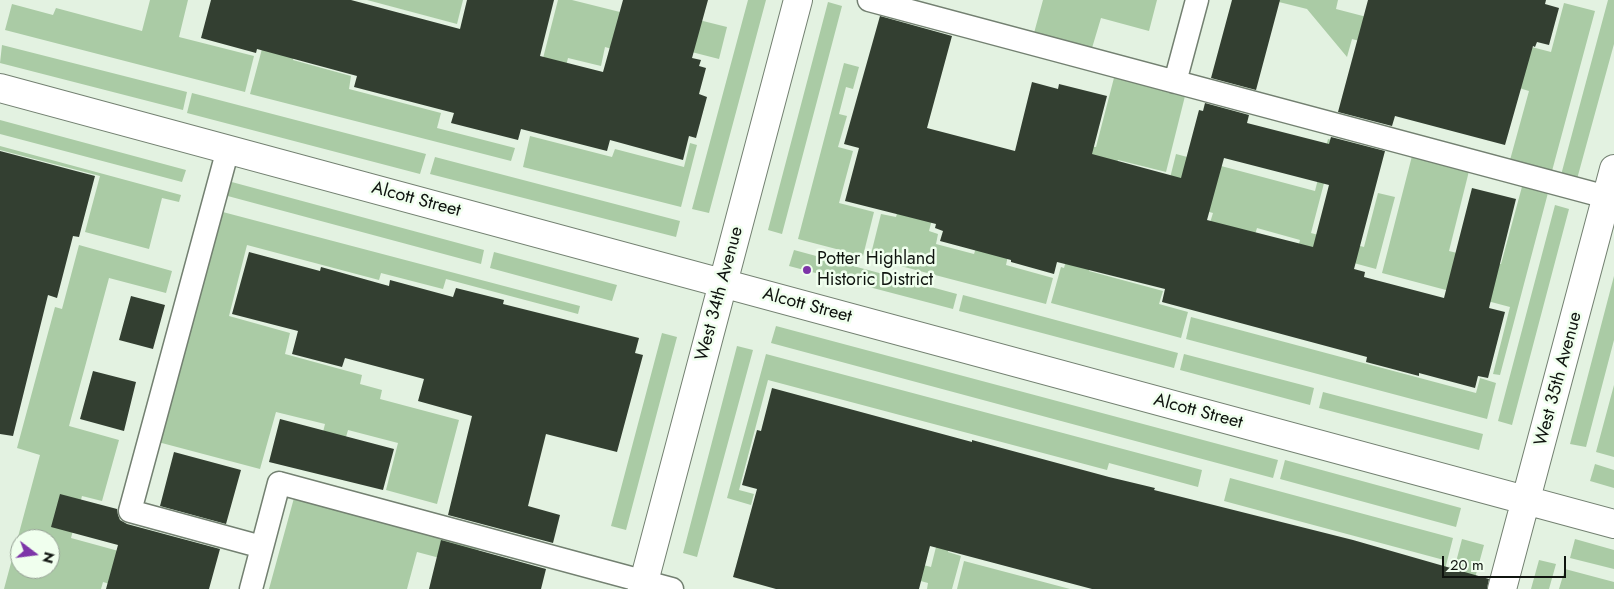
<!DOCTYPE html>
<html>
<head>
<meta charset="utf-8">
<style>
  body { margin:0 }
  #map { position:relative; width:1614px; height:589px; overflow:hidden; background:#e3f2e1; font-family:Jost,sans-serif }
  canvas { display:block }
  .north { position:absolute; left:10px; top:529px; width:50px; height:50px; box-sizing:border-box; background:#f0ffee; border:1px solid #96a195; border-radius:50%; rotate:105deg; font-size:14px; font-weight:700; line-height:20px; text-align:center; color:#0f140f }
  .north::after { content:''; display:block; margin:auto; width:18px; height:22px; background:#7d35a8; clip-path:polygon(50% 0,100% 100%,50% 72%,0 100%) }
  .scale { position:absolute; left:1442px; top:556px; width:124px; height:22px; box-sizing:border-box; border:2px solid #0f140f; border-top:0; padding-left:6px; font-size:15px; line-height:18px; white-space:nowrap; color:#0f140f; -webkit-text-stroke:4px #f0ffee; paint-order:stroke }
</style>
</head>
<body>
<div id="map">
<canvas width="1614" height="589"></canvas>
<div class="north">N</div>
<div class="scale">20 m</div>
</div>
<script>
const g = document.querySelector('canvas').getContext('2d');
g.lineJoin = 'round';
function paint(path, color) {
  g.fillStyle = color;
  g.fill(path, 'evenodd');
}
function toPath(rows) {
  const path = new Path2D();
  for (const r of rows) {
    path.moveTo(r[0], r[1]);
    for (let i = 2; i < r.length; i += 2) path.lineTo(r[i], r[i + 1]);
  }
  return path;
}
function stroke(path, color, width, dash) {
  g.strokeStyle = color;
  g.lineWidth = width;
  g.lineCap = dash ? 'butt' : 'round';
  g.setLineDash(dash || []);
  g.stroke(path);
}
function label(font, color, halo, rows, align = 'center') {
  g.font = font + ' Jost,sans-serif';
  g.lineWidth = 5;
  g.setLineDash([]);
  g.textBaseline = 'middle';
  g.strokeStyle = halo;
  g.fillStyle = color;
  for (const [text, x, y, turn = 0] of rows) {
    g.save();
    g.translate(x, y);
    g.rotate((+turn || 0) * Math.PI / 180);
    g.textAlign = isNaN(turn) ? turn : align;
    if (halo) g.strokeText(text, 0, 0);
    g.fillText(text, 0, 0);
    g.restore();
  }
}
const green = toPath([
  [150,0,188,0,179,37,254,56,245,92,5,30,12,4,53,15,56,8,142,31],
  [275,0,309,0,293,60,351,76,349,89,441,113,437,128,515,148,511,161,250,94],
  [367,0,463,0,457,24],
  [558,0,572,0,624,13,655,9,727,27,719,59,637,38,633,55,605,47,601,66,568,58,549,134,525,128],
  [748,0,766,0,709,213,692,209],
  [1043,0,1157,0,1149,31,1101,18,1092,48,1034,33],
  [1271,0,1338,0,1336,9,1409,28,1426,58,1352,39,1347,57,1307,9],
  [1608,0,1614,0,1614,44,1577,179,1561,175],
  [828,2,842,6,782,234,768,230],
  [1564,3,1595,11,1552,171,1510,160,1529,91,1509,85,1520,44,1551,52],
  [2,45,187,92,183,110,0,63],
  [844,63,859,67,853,89,846,87,839,114,847,116,838,147,853,151,839,203,874,212,863,256,798,239],
  [1115,74,1186,92,1166,172,1118,160,1089,271,1163,291,1159,304,1188,312,1181,338,1051,303,1061,267,1064,268,1086,185,1088,146,1096,147],
  [192,93,426,154,420,174,187,113],
  [0,120,186,170,182,182,0,134],
  [530,136,612,157,615,149,684,167,690,143,697,145,681,207,523,167],
  [1328,139,1335,141,1311,233,1364,247,1378,193,1395,197,1376,269,1298,248,1300,240,1257,228,1254,238,1209,226,1213,213,1168,201,1167,190,1176,154,1315,191],
  [0,146,181,195,179,202,162,198,149,249,85,232,100,176,0,150],
  [1412,156,1469,171,1449,251,1501,264,1523,183,1549,189,1500,375,1493,374,1510,307,1382,273],
  [435,157,680,221,676,237,430,174],
  [946,166,929,231,938,234,936,244,974,254,978,242,1009,251,1006,265,1053,278,1046,304,870,258,881,214,896,217,903,191],
  [228,181,484,250,481,264,224,195],
  [1555,205,1569,209,1512,425,1498,421],
  [219,211,580,306,578,314,446,279,443,289,381,273,379,280,247,245,229,316,290,333,285,354,362,375,360,384,382,390,380,399,459,420,437,504,386,490,398,443,348,430,335,475,314,469,325,424,276,412,260,469,158,442],
  [79,245,172,271,166,293,109,278,69,426,119,440,102,501,82,496,71,538,155,561,128,589,103,582,101,589,4,589,40,455,17,448,55,307,62,309],
  [20,539,50,539,50,569,20,569],
  [794,250,957,294,953,309,789,266],
  [494,252,617,285,612,301,490,268],
  [1614,276,1614,340,1586,447,1570,444],
  [963,295,1178,353,1174,368,959,311],
  [1191,317,1476,393,1480,378,1496,383,1487,419,1186,339],
  [776,326,1278,460,1273,478,771,343],
  [662,333,677,337,626,530,611,526],
  [737,346,753,350,697,557,683,553],
  [766,354,1202,470,1198,487,1109,463,1107,470,768,380,739,490,754,494,751,505,727,498],
  [1184,354,1314,388,1310,405,1180,370],
  [1614,385,1614,457,1596,452],
  [1323,392,1483,434,1479,450,1319,408],
  [1285,460,1461,508,1456,527,1280,479],
  [1595,464,1614,470,1614,488,1590,481],
  [1230,478,1453,538,1440,589,1436,589,1444,560,1224,501],
  [294,498,479,548,474,567,417,552,407,589,269,589],
  [939,535,952,538,948,552,961,556,952,589,927,589,928,583,872,568,867,550,931,567],
  [1462,539,1484,545,1472,589,1449,589],
  [1575,539,1614,550,1614,569,1570,558],
  [1539,560,1556,564,1549,589,1531,589],
  [964,561,1070,589,957,589],
  [1565,569,1614,582,1614,589,1559,589]
]);
const building = toPath([
  [211,0,351,0,460,29,467,0,554,0,540,56,603,72,623,0,708,0,692,58,701,60,699,66,706,68,699,94,707,97,696,138,689,136,683,160,610,140,607,151,521,129,518,140,451,123,454,113,354,87,357,76,257,49,256,53,201,38],
  [1232,0,1280,0,1256,90,1211,78],
  [1368,0,1546,0,1545,4,1559,8,1549,45,1537,42,1535,47,1533,46,1505,145,1395,116,1392,126,1338,112],
  [880,16,952,36,927,128,1015,151,1032,82,1058,89,1059,84,1107,96,1092,154,1181,178,1199,110,1203,111,1205,103,1249,115,1247,123,1329,144,1331,137,1385,151,1354,269,1365,272,1364,277,1444,298,1472,188,1516,199,1489,308,1505,312,1488,378,1478,376,1475,388,1419,373,1419,376,1366,362,1367,357,1162,302,1165,289,1057,262,1054,274,1011,262,1011,260,940,241,943,231,935,228,936,224,845,201,859,148,844,144],
  [1224,158,1329,185,1313,247,1207,220],
  [0,151,95,176,79,237,73,236,57,298,48,295,13,436,0,434],
  [249,252,320,271,321,267,389,286,390,280,453,297,456,288,504,300,503,304,639,338,635,353,643,355,617,452,546,434,528,506,560,515,553,543,448,515,472,416,418,401,424,379,345,358,342,367,292,354,298,331,232,314],
  [131,296,165,305,153,349,119,340],
  [93,371,136,382,124,431,80,419],
  [772,388,972,442,972,440,1109,477,1155,488,1154,490,1353,540,1489,579,1487,589,1092,589,930,546,919,589,776,589,733,577,757,489,742,485,757,430,761,431],
  [280,419,394,449,383,490,269,462],
  [174,452,241,470,226,524,160,506],
  [60,494,117,509,118,515,120,520,127,524,220,549,209,589,106,589,118,545,51,527],
  [441,540,546,569,541,589,429,589]
]);
const service = toPath([
  [869,0,1614,199],
  [1175,82,1197,0],
  [228,149,130,511,262,547],
  [251,589,279,483,672,589]
]);
const minor = toPath([
  [0,88,1614,524],
  [642,589,798,0],
  [1502,589,1614,169]
]);
const markers = [
  [807,270,5,"#7d35a8"]
];
const streetNames = [
  ["Alcott Street",416,200,15],
  ["West 34th Avenue",720,294,-75],
  ["Alcott Street",807,306,15],
  ["West 35th Avenue",1559,379,-75],
  ["Alcott Street",1198,412,15]
];
const poiNames = [
  ["Potter Highland",817,260],
  ["Historic District",817,281]
];
paint(green, '#aacba5');
paint(building, '#333f31');
stroke(service, '#738071', 25);
stroke(minor, '#738071', 30);
stroke(service, '#fff', 22);
stroke(minor, '#fff', 28);
for (const [x, y, r, color] of markers) {
  const dot = new Path2D();
  dot.arc(x, y, r, 0, 2 * Math.PI);
  g.fillStyle = color;
  g.fill(dot);
  stroke(dot, '#f0ffee', 2);
}
label('18px', '#0f140f', '#f0ffee', streetNames);
label('18px', '#0f140f', '#f0ffee', poiNames, 'left');
</script>
</body>
</html>
